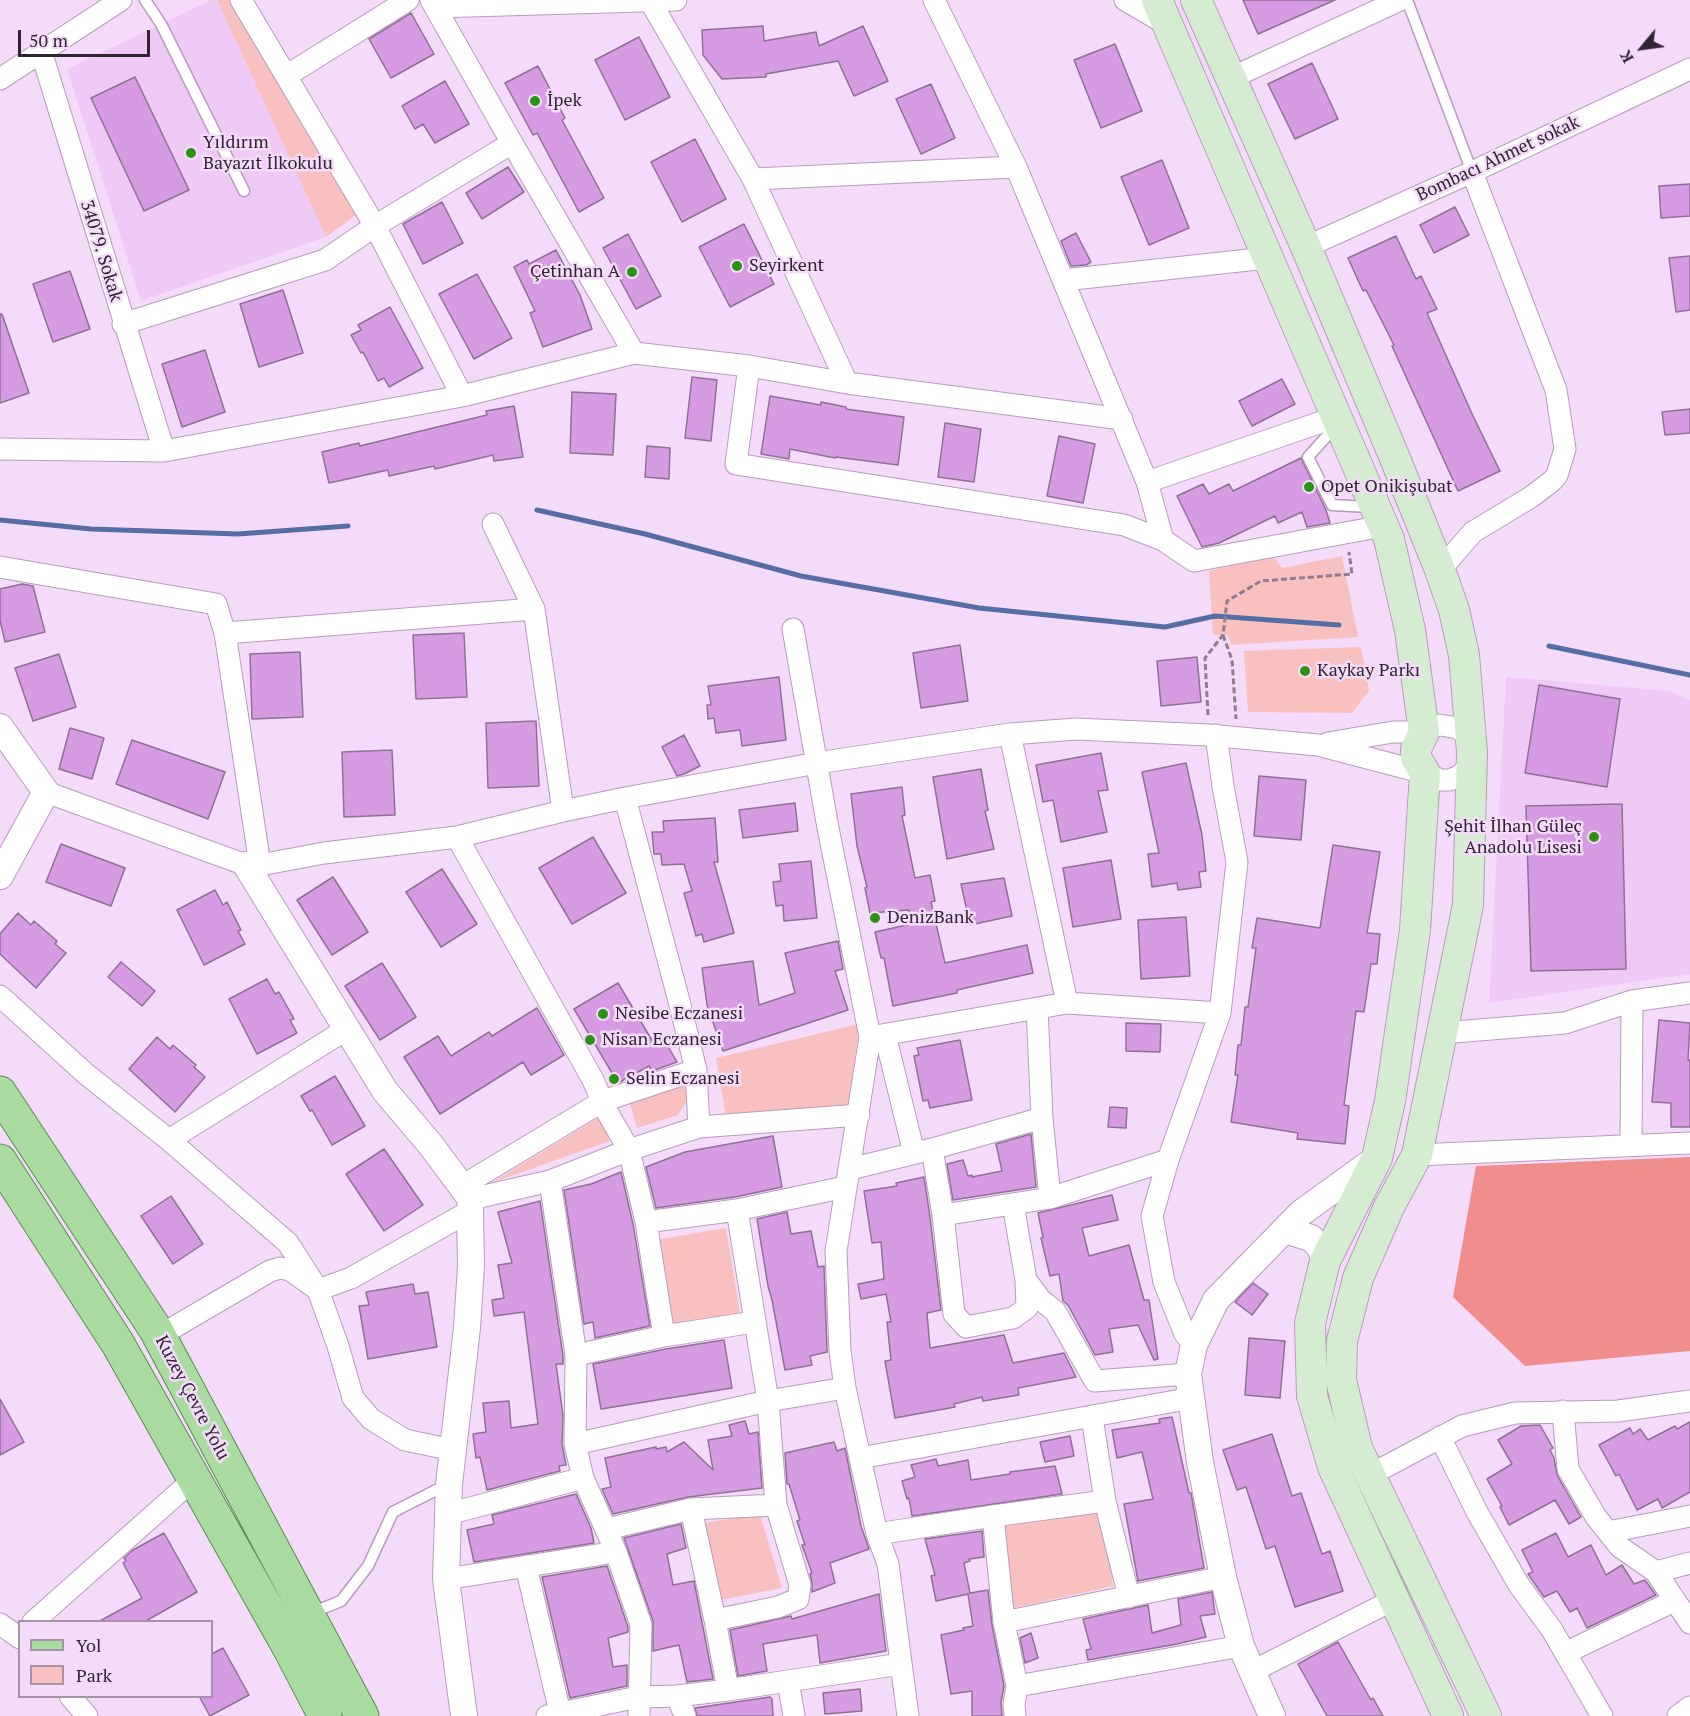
<!DOCTYPE html>
<html>
<head>
<meta charset="utf-8">
<style>
  body { margin:0 }
  #map { position:relative; width:1690px; height:1716px; overflow:hidden; background:#f5dbfa; font-family:"PT Serif",serif }
  canvas { display:block }
  .legend { position:absolute; left:18px; top:1620px; width:195px; height:78px; box-sizing:border-box; background:#f5dbfa; border:2px solid #a792aa; margin:0; padding:8px 10px; list-style:none; font-size:18px; color:#312533 }
  .legend li { display:flex; align-items:center; gap:12px; height:30px }
  .legend b { width:30px; border:2px solid #a792aa }
  .north { position:absolute; left:1612px; top:18px; width:60px; height:60px; -webkit-text-stroke:4px #f5dbfa; paint-order:stroke; rotate:241deg; font-size:16px; font-weight:700; line-height:24px; text-align:center; color:#312533 }
  .north::after { content:''; display:block; margin:auto; width:21px; height:27px; background:#312533; clip-path:polygon(50% 0,100% 100%,50% 72%,0 100%) }
  .scale { position:absolute; left:18px; top:30px; width:132px; height:27px; box-sizing:border-box; border:3px solid #312533; border-top:0; padding-left:8px; font-size:18px; line-height:21px; white-space:nowrap; color:#312533; -webkit-text-stroke:4px #f5dbfa; paint-order:stroke }
</style>
</head>
<body>
<div id="map">
<canvas width="1690" height="1716"></canvas>
<ul class="legend">
<li><b style="height:8px;background:#aadca1"></b>Yol</li>
<li><b style="height:16px;background:#f8c1bf"></b>Park</li>
</ul>
<div class="north">K</div>
<div class="scale">50 m</div>
</div>
<script>
const g = document.querySelector('canvas').getContext('2d');
g.lineJoin = 'round';
function paint(path, color) {
  g.fillStyle = color;
  g.fill(path, 'evenodd');
}
function toPath(rows) {
  const path = new Path2D();
  for (const r of rows) {
    path.moveTo(r[0], r[1]);
    for (let i = 2; i < r.length; i += 2) path.lineTo(r[i], r[i + 1]);
  }
  return path;
}
function stroke(path, color, width, dash) {
  g.strokeStyle = color;
  g.lineWidth = width;
  g.lineCap = dash ? 'butt' : 'round';
  g.setLineDash(dash || []);
  g.stroke(path);
}
function label(font, color, halo, rows, align = 'center') {
  g.font = font + ' "PT Serif",serif';
  g.lineWidth = 5;
  g.setLineDash([]);
  g.textBaseline = 'middle';
  g.strokeStyle = halo;
  g.fillStyle = color;
  for (const [text, x, y, turn = 0] of rows) {
    g.save();
    g.translate(x, y);
    g.rotate((+turn || 0) * Math.PI / 180);
    g.textAlign = isNaN(turn) ? turn : align;
    if (halo) g.strokeText(text, 0, 0);
    g.fillText(text, 0, 0);
    g.restore();
  }
}
const built = toPath([
  [211,0,217,0,326,237,141,301,67,69],
  [1506,677,1669,691,1690,700,1690,974,1489,1003]
]);
const green = toPath([
  [217,0,234,0,356,215,326,237],
  [1273,556,1282,568,1342,556,1358,637,1231,645,1227,635,1213,635,1209,571],
  [1361,647,1369,691,1352,713,1248,712,1244,651],
  [859,1024,849,1108,726,1117,716,1058],
  [688,1082,689,1098,678,1115,637,1128,629,1101],
  [603,1115,610,1141,491,1183],
  [726,1228,740,1314,668,1326,654,1240],
  [1103,1509,1113,1586,1013,1608,1003,1524],
  [760,1514,782,1588,715,1601,698,1524]
]);
const forest = toPath([
  [1690,1157,1690,1351,1525,1366,1453,1297,1476,1166]
]);
const stream = toPath([
  [537,510,645,534,801,576,979,608,1165,627,1215,616,1339,625],
  [0,520,91,529,238,534,348,526],
  [1549,646,1690,675]
]);
const building = toPath([
  [1243,0,1335,0,1258,34,1243,0],
  [411,13,434,54,391,78,369,39,411,13],
  [763,26,764,41,816,32,819,46,863,26,888,81,854,96,838,61,766,74,766,77,722,79,703,55,702,30,763,26],
  [639,37,670,97,625,120,595,60,639,37],
  [1115,44,1142,111,1101,128,1074,60,1115,44],
  [1312,63,1338,119,1295,139,1268,84,1312,63],
  [538,66,565,118,562,120,604,198,579,212,537,133,533,135,505,83,538,66],
  [135,77,189,190,144,211,91,98,135,77],
  [445,81,469,124,435,143,423,124,415,129,402,106,445,81],
  [931,84,955,138,921,154,896,99,931,84],
  [695,139,726,199,682,222,651,162,695,139],
  [1162,160,1189,228,1149,245,1121,177,1162,160],
  [508,167,524,192,482,219,466,193,508,167],
  [1690,184,1690,216,1661,218,1659,186,1690,184],
  [442,202,463,243,423,264,403,224,442,202],
  [1455,207,1469,235,1434,253,1420,225,1455,207],
  [744,224,774,284,730,307,699,247,744,224],
  [1076,233,1091,262,1086,265,1071,266,1061,241,1076,233],
  [628,234,661,296,636,309,603,248,628,234],
  [1396,236,1416,279,1421,276,1437,309,1427,313,1473,416,1500,471,1458,491,1392,346,1394,345,1366,290,1363,291,1348,258,1396,236],
  [556,250,580,295,592,329,543,347,530,313,535,311,514,267,527,260,529,264,556,250],
  [1690,256,1690,310,1676,312,1669,258,1690,256],
  [70,271,90,329,53,342,33,284,70,271],
  [477,274,512,338,474,359,439,294,477,274],
  [283,290,303,353,259,367,240,304,283,290],
  [390,307,423,368,389,387,384,378,378,381,363,352,361,353,351,335,361,330,358,325,390,307],
  [0,314,2,314,29,393,0,403,0,314],
  [205,350,225,412,182,427,162,364,205,350],
  [692,377,717,380,711,441,685,438,692,377],
  [1282,379,1295,404,1252,426,1239,401,1282,379],
  [572,392,616,394,613,455,570,453,572,392],
  [770,396,821,405,821,402,846,407,846,409,904,417,898,465,836,457,835,458,790,449,789,459,761,454,770,396],
  [514,406,523,457,494,461,493,455,435,469,434,466,389,476,388,470,329,483,322,452,359,443,360,446,425,430,487,415,486,411,514,406],
  [1690,409,1690,433,1665,435,1662,412,1690,409],
  [945,423,981,429,974,482,938,477,945,423],
  [1059,436,1095,444,1083,503,1047,496,1059,436],
  [647,446,670,448,669,479,645,477,647,446],
  [1301,458,1326,510,1330,523,1307,527,1302,512,1278,523,1275,516,1219,543,1202,547,1177,496,1203,484,1209,494,1229,484,1233,491,1301,458],
  [22,584,33,586,45,632,5,642,0,620,0,589,22,584],
  [464,633,467,697,416,699,413,635,464,633],
  [960,645,968,701,921,708,913,653,960,645],
  [300,652,303,717,252,719,250,654,300,652],
  [59,654,76,707,33,721,15,668,59,654],
  [1197,657,1201,702,1161,706,1157,661,1197,657],
  [779,677,786,740,742,746,740,730,716,733,714,718,708,719,707,705,711,705,708,686,779,677],
  [1539,685,1620,699,1607,787,1525,773,1539,685],
  [536,721,539,786,488,788,486,723,536,721],
  [70,728,104,738,92,779,59,769,70,728],
  [684,735,700,766,684,774,677,776,662,747,684,735],
  [132,740,225,772,208,819,116,784,132,740],
  [392,750,395,815,344,817,342,752,392,750],
  [1101,753,1108,790,1098,791,1107,832,1061,842,1053,800,1043,802,1036,765,1101,753],
  [1186,763,1202,835,1206,871,1199,872,1201,887,1178,890,1177,883,1152,887,1148,854,1159,853,1142,772,1186,763],
  [981,769,988,810,985,811,994,849,947,859,933,777,981,769],
  [1259,776,1306,780,1301,840,1254,836,1259,776],
  [902,787,905,815,902,816,915,878,930,875,935,901,931,902,945,963,1027,945,1033,973,957,990,957,993,893,1006,884,958,881,958,875,932,911,924,909,910,870,913,865,888,867,887,857,846,851,794,902,787],
  [795,803,798,831,743,838,739,810,795,803],
  [1622,804,1626,969,1531,971,1526,806,1622,804],
  [715,818,718,862,714,862,734,933,704,942,702,934,696,936,684,893,692,891,684,864,662,865,661,854,654,854,652,832,664,832,663,821,715,818],
  [593,837,626,893,572,924,539,868,593,837],
  [61,844,125,868,111,906,46,882,61,844],
  [1333,845,1380,852,1367,933,1380,934,1377,964,1371,964,1364,1012,1356,1011,1344,1105,1349,1106,1345,1144,1297,1139,1298,1133,1231,1122,1238,1075,1235,1075,1238,1045,1241,1045,1245,1007,1248,1007,1256,948,1252,948,1257,918,1320,928,1333,845],
  [1111,860,1121,919,1073,927,1063,868,1111,860],
  [811,861,817,918,784,921,783,905,776,906,773,882,781,881,779,864,811,861],
  [442,869,477,924,441,947,406,892,442,869],
  [333,877,368,932,332,955,297,900,333,877],
  [1004,878,1012,916,970,925,961,884,1004,878],
  [215,890,223,905,227,902,241,930,238,931,245,944,204,965,177,910,215,890],
  [18,913,31,925,34,921,57,941,55,944,66,953,36,988,0,954,0,934,18,913],
  [1186,917,1190,976,1141,979,1138,920,1186,917],
  [838,941,843,969,835,971,848,1010,723,1051,707,1005,702,968,753,961,759,1005,795,993,785,953,838,941],
  [121,962,155,991,142,1006,108,977,121,962],
  [382,963,416,1017,380,1040,345,986,382,963],
  [267,979,275,994,279,992,294,1019,290,1020,297,1033,257,1054,229,999,267,979],
  [618,983,656,1047,665,1041,677,1062,652,1071,649,1066,618,1083,574,1009,618,983],
  [537,1008,564,1055,531,1075,523,1062,440,1114,404,1057,438,1036,451,1056,489,1032,492,1036,537,1008],
  [1659,1020,1690,1023,1688,1060,1690,1060,1690,1127,1671,1127,1671,1103,1652,1102,1659,1020],
  [1126,1023,1161,1024,1160,1052,1126,1051,1126,1023],
  [157,1037,170,1049,173,1045,196,1065,194,1067,205,1077,175,1112,129,1069,157,1037],
  [960,1040,972,1100,930,1108,928,1100,923,1101,914,1056,919,1055,917,1048,960,1040],
  [335,1076,365,1126,332,1145,312,1110,310,1111,301,1096,335,1076],
  [1110,1107,1127,1108,1126,1128,1108,1127,1110,1107],
  [1031,1134,1036,1187,953,1200,947,1164,963,1160,968,1176,972,1175,972,1177,1002,1171,996,1144,1031,1134],
  [773,1136,782,1187,735,1197,656,1208,646,1167,685,1152,773,1136],
  [384,1149,423,1205,384,1231,346,1174,384,1149],
  [621,1172,633,1224,650,1326,595,1338,593,1322,584,1324,564,1190,591,1184,621,1172],
  [924,1177,930,1217,941,1310,927,1313,930,1348,1004,1335,1013,1363,1064,1353,1076,1377,1018,1388,1019,1395,983,1401,982,1397,954,1404,955,1407,895,1418,885,1361,891,1360,887,1322,891,1322,886,1294,861,1299,858,1284,884,1279,881,1242,872,1243,864,1191,897,1186,896,1183,924,1177],
  [1112,1195,1118,1220,1082,1228,1089,1256,1129,1245,1144,1300,1149,1300,1158,1359,1154,1360,1138,1325,1109,1329,1113,1352,1095,1355,1068,1305,1063,1301,1059,1274,1050,1276,1041,1238,1043,1237,1038,1213,1112,1195],
  [171,1196,203,1244,173,1264,141,1216,171,1196],
  [540,1201,563,1356,563,1364,556,1364,563,1416,562,1444,566,1465,559,1466,560,1471,487,1490,480,1457,476,1458,473,1434,486,1432,483,1403,509,1401,511,1428,538,1424,524,1312,494,1316,492,1300,504,1298,498,1265,512,1263,498,1212,540,1201],
  [787,1212,791,1234,811,1231,818,1267,824,1266,827,1352,810,1356,812,1365,785,1370,772,1300,768,1286,757,1219,787,1212],
  [1253,1283,1268,1294,1252,1315,1235,1302,1253,1283],
  [413,1284,415,1294,428,1292,437,1347,368,1359,359,1306,369,1305,366,1292,413,1284],
  [1249,1338,1285,1341,1280,1398,1245,1395,1249,1338],
  [724,1340,732,1388,601,1409,593,1364,666,1349,724,1340],
  [0,1399,24,1442,0,1455,0,1399],
  [1172,1417,1189,1493,1191,1493,1204,1568,1138,1581,1124,1504,1153,1499,1142,1452,1117,1458,1112,1430,1160,1423,1159,1419,1172,1417],
  [745,1421,749,1434,758,1432,762,1488,688,1497,613,1514,602,1489,611,1487,605,1458,656,1447,656,1449,666,1447,667,1452,684,1442,713,1470,708,1440,732,1436,729,1425,745,1421],
  [1690,1422,1690,1492,1662,1508,1658,1499,1637,1510,1619,1474,1616,1476,1599,1445,1630,1428,1633,1434,1640,1429,1648,1440,1675,1426,1677,1429,1690,1422],
  [1540,1425,1553,1448,1550,1450,1554,1458,1557,1475,1581,1517,1569,1524,1555,1500,1509,1525,1500,1507,1502,1506,1487,1479,1512,1464,1498,1440,1521,1426,1540,1425],
  [1272,1434,1292,1496,1301,1493,1322,1554,1330,1551,1343,1591,1295,1607,1275,1546,1266,1549,1246,1487,1237,1490,1223,1450,1272,1434],
  [1070,1436,1074,1456,1045,1462,1040,1442,1070,1436],
  [834,1442,837,1451,845,1448,861,1526,869,1549,830,1563,835,1583,812,1592,812,1582,810,1574,812,1573,802,1545,805,1545,797,1521,800,1520,789,1484,787,1484,785,1453,834,1442],
  [936,1459,938,1466,968,1460,971,1480,1010,1474,1010,1472,1055,1466,1062,1494,912,1516,909,1498,907,1499,902,1481,915,1477,911,1465,936,1459],
  [576,1494,591,1528,594,1543,474,1562,467,1530,494,1524,492,1515,576,1494],
  [681,1524,686,1548,667,1554,673,1585,694,1581,713,1679,687,1682,679,1645,653,1651,653,1621,624,1538,681,1524],
  [982,1531,984,1557,969,1559,970,1561,964,1563,970,1593,988,1590,992,1625,1004,1686,1001,1702,1002,1716,972,1716,972,1691,951,1694,941,1635,964,1630,963,1628,973,1626,968,1594,936,1601,931,1576,935,1575,925,1539,982,1531],
  [164,1533,197,1592,144,1622,98,1622,142,1598,123,1563,126,1561,124,1558,133,1550,164,1533],
  [1556,1533,1568,1557,1591,1545,1606,1575,1622,1565,1634,1584,1645,1580,1656,1595,1587,1628,1577,1608,1570,1612,1557,1591,1544,1597,1528,1574,1533,1572,1522,1550,1556,1533],
  [607,1566,628,1627,628,1632,608,1638,613,1667,627,1665,627,1686,570,1698,542,1577,607,1566],
  [1212,1592,1215,1614,1200,1616,1206,1637,1177,1644,1088,1660,1086,1650,1091,1649,1083,1619,1148,1605,1152,1633,1181,1625,1178,1599,1212,1592],
  [879,1594,886,1651,820,1663,817,1635,763,1644,767,1671,738,1676,730,1630,791,1616,792,1619,879,1594],
  [1031,1633,1038,1658,1025,1663,1020,1638,1031,1633],
  [1338,1642,1371,1700,1373,1698,1383,1716,1327,1716,1298,1664,1338,1642],
  [223,1648,249,1695,210,1716,199,1696,212,1696,212,1654,223,1648],
  [860,1689,862,1711,825,1714,823,1693,860,1689],
  [770,1697,772,1699,773,1716,697,1716,695,1708,770,1697]
]);
const path = toPath([
  [1223,635,1232,660,1236,719],
  [1208,715,1205,658,1223,635,1227,601,1261,581,1352,574,1349,552]
]);
const service = toPath([
  [145,0,161,24,244,191],
  [1407,0,1472,172],
  [1336,426,1308,457,1332,505,1370,507],
  [311,1613,341,1601,368,1566,393,1512,448,1484]
]);
const minor = toPath([
  [241,0,375,226,462,396],
  [431,0,512,143,634,353],
  [934,0,1016,167,1147,482,1336,417],
  [1125,0,1168,25],
  [650,1,753,179],
  [435,7,676,0],
  [41,51,164,451],
  [286,76,408,0],
  [1231,78,1400,0],
  [0,79,121,0],
  [1306,247,1472,172,1690,69],
  [1064,280,1267,258],
  [123,324,325,260,375,226,512,143],
  [749,366,736,464,1124,525,1163,540,1194,561,1383,526],
  [847,383,753,179,1016,167],
  [0,449,164,451,462,396,634,353,749,366,847,383,1122,419],
  [1147,482,1163,540],
  [493,524,534,609,563,811],
  [0,567,216,604,225,633,260,865],
  [1440,570,1473,532,1531,497,1552,481,1557,475,1565,449,1556,390,1472,172],
  [793,629,828,828,870,1037,836,1251,840,1351,845,1388,860,1458,877,1534,888,1564,908,1716],
  [225,633,534,609],
  [1010,734,1067,1003],
  [1328,743,1393,732,1424,732,1431,727,1440,725,1458,728,1465,734,1470,742],
  [46,792,246,865,260,865,324,853,457,837,563,811,625,798,817,763,1010,734,1076,729,1208,735,1318,745,1425,773,1441,780,1450,780,1459,776,1466,770,1471,761],
  [625,798,679,1001,696,1070,699,1127],
  [457,837,593,1080,606,1110,629,1150,646,1222,664,1336],
  [0,996,86,1074,169,1140,288,1243,318,1290,338,1346,353,1398,371,1419,405,1440,453,1450],
  [1037,1008,1042,1118,1050,1198],
  [1442,1033,1565,1023,1632,1001,1690,993],
  [885,1035,914,1153],
  [870,1037,1067,1003,1220,1013],
  [169,1140,347,1029],
  [1631,1145,1632,1001],
  [932,1149,943,1215,954,1314,966,1327,1013,1318,1027,1308,1026,1280,1013,1204],
  [1417,1155,1690,1143],
  [850,1169,932,1149,1042,1118],
  [462,1186,603,1101,696,1070],
  [471,1199,550,1181],
  [943,1215,1050,1198,1168,1160],
  [646,1222,737,1210,845,1187],
  [1026,1280,1041,1300,1055,1311,1095,1381,1188,1374],
  [159,1336,270,1271,280,1268,290,1270,318,1290,351,1278,470,1211],
  [1194,1345,1185,1334,1164,1282,1152,1216,1168,1160,1220,1013,1237,862,1223,786,1216,735],
  [576,1355,664,1336,754,1322],
  [1563,1411,1568,1469,1596,1517,1620,1547,1656,1572,1690,1623],
  [1092,1417,1105,1501,1129,1597],
  [1440,1437,1477,1512,1519,1585,1552,1630,1602,1716],
  [575,1444,576,1355,550,1181,629,1150,699,1127,859,1115],
  [860,1458,1192,1398],
  [1370,1475,1462,1426,1515,1413,1618,1411,1690,1401],
  [691,1509,715,1620,728,1690],
  [448,1514,583,1478],
  [993,1516,1004,1622,1017,1686,1014,1704,1015,1716],
  [607,1529,691,1509,776,1505],
  [1608,1532,1690,1516],
  [877,1534,993,1516,1105,1501],
  [526,1566,560,1713],
  [1656,1572,1690,1563],
  [446,1579,616,1552],
  [715,1620,778,1607,798,1599,800,1585,776,1505,768,1401,737,1210],
  [33,1622,194,1479],
  [1004,1622,1223,1577],
  [0,1624,20,1638],
  [1565,1653,1674,1601],
  [1251,1672,1395,1599],
  [788,1681,794,1716],
  [1017,1686,1241,1646],
  [70,1696,87,1716],
  [677,1696,685,1716],
  [547,1716,638,1697,677,1696,728,1690,901,1664],
  [639,1716,641,1625,616,1552,583,1478,575,1444,768,1401,845,1388],
  [1678,1716,1690,1707]
]);
const tertiary = toPath([
  [0,727,46,792,0,876],
  [246,865,385,1091,430,1144,471,1199,470,1211,471,1266,467,1328,449,1484,446,1579,464,1716],
  [1285,1230,1311,1238,1320,1247,1325,1261],
  [1272,1716,1241,1646,1223,1577,1200,1462,1188,1374,1194,1345,1216,1300,1301,1213,1377,1158]
]);
const secondary = toPath([
  [1157,0,1389,539,1410,630,1424,732,1416,749,1416,758,1425,773,1415,930,1390,1101,1377,1158,1325,1261,1310,1323,1312,1396,1333,1467,1448,1716],
  [1196,0,1306,247,1394,456,1440,570,1454,610,1464,655,1472,752,1468,905,1417,1155,1389,1207,1358,1278,1342,1341,1341,1380,1357,1448,1486,1716]
]);
const primary = toPath([
  [0,1093,156,1330,362,1716],
  [0,1161,118,1344,290,1649,325,1716]
]);
const markers = [
  [535,101,6,"#2c9215"],
  [191,153,6,"#2c9215"],
  [737,266,6,"#2c9215"],
  [632,272,6,"#2c9215"],
  [1309,487,6,"#2c9215"],
  [1305,671,6,"#2c9215"],
  [1594,837,6,"#2c9215"],
  [875,918,6,"#2c9215"],
  [603,1014,6,"#2c9215"],
  [590,1040,6,"#2c9215"],
  [614,1079,6,"#2c9215"]
];
const poiNames = [
  ["İpek",547,101],
  ["Yıldırım",203,143],
  ["Bayazıt İlkokulu",203,164],
  ["Seyirkent",749,266],
  ["Çetinhan A",620,272,"right"],
  ["Opet Onikişubat",1321,487],
  ["Kaykay Parkı",1317,671],
  ["Şehit İlhan Güleç",1582,827,"right"],
  ["Anadolu Lisesi",1582,848,"right"],
  ["DenizBank",887,918],
  ["Nesibe Eczanesi",615,1014],
  ["Nisan Eczanesi",602,1040],
  ["Selin Eczanesi",626,1079]
];
const streetNames = [
  ["Bombacı Ahmet sokak",1498,159,-25],
  ["34079. Sokak",101,251,73],
  ["Kuzey Çevre Yolu",192,1398,62]
];
paint(built, '#f0caf7');
paint(green, '#f8c1bf');
paint(forest, '#ef8e8d');
stroke(stream, '#546ea5', 5);
paint(building, '#d79be3');
stroke(building, '#8e7194', 1.5);
stroke(service, '#b99abf', 13);
stroke(minor, '#b99abf', 23);
stroke(tertiary, '#b99abf', 28);
stroke(secondary, '#b99abf', 32);
stroke(primary, '#5b8c52', 35);
stroke(path, '#8f7c92', 3, [6, 3]);
stroke(service, '#fff', 10);
stroke(minor, '#fff', 21);
stroke(tertiary, '#fff', 26);
stroke(secondary, '#d4edd0', 30);
stroke(primary, '#aadca1', 33);
for (const [x, y, r, color] of markers) {
  const dot = new Path2D();
  dot.arc(x, y, r, 0, 2 * Math.PI);
  g.fillStyle = color;
  g.fill(dot);
  stroke(dot, '#f5dbfa', 2);
}
label('18px', '#312533', '#f5dbfa', poiNames, 'left');
label('18px', '#312533', '#f5dbfa', streetNames);
</script>
</body>
</html>
